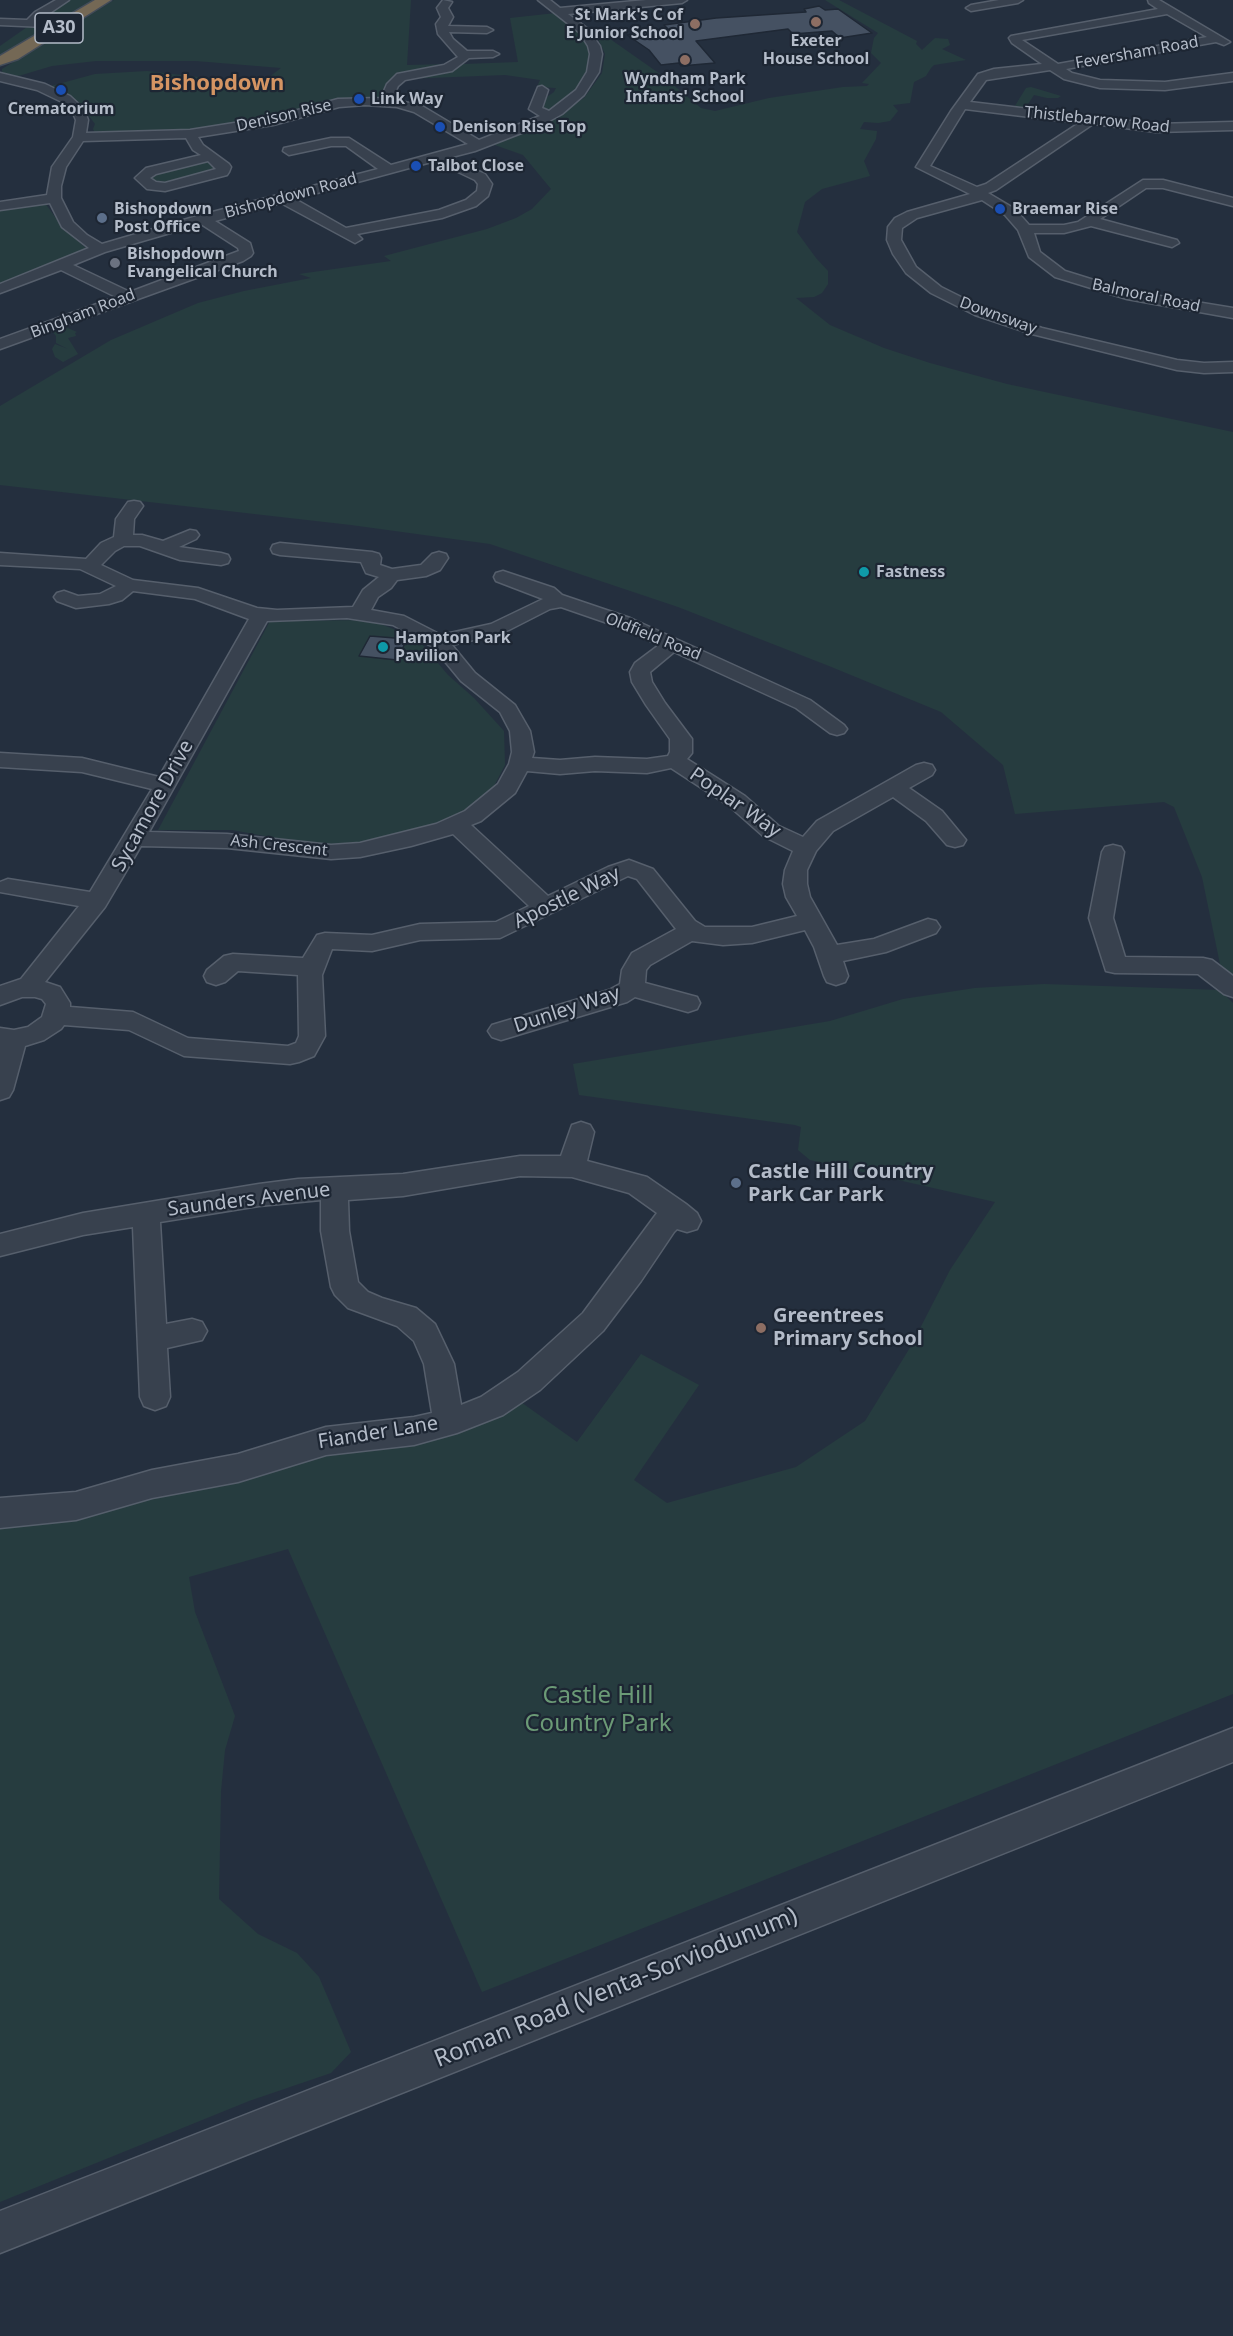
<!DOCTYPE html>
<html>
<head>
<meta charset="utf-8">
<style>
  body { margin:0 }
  canvas { display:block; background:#242f3e }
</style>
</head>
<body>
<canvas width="1233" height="2336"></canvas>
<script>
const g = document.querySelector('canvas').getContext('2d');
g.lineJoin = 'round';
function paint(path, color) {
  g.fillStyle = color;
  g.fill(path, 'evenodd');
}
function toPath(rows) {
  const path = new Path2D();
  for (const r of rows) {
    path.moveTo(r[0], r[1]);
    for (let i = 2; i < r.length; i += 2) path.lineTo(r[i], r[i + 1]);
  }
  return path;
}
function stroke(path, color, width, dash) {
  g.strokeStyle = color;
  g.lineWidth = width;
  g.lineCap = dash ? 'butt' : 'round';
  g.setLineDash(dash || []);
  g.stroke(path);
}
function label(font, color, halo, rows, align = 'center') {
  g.font = font + ' "Noto Sans",sans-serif';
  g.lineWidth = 4.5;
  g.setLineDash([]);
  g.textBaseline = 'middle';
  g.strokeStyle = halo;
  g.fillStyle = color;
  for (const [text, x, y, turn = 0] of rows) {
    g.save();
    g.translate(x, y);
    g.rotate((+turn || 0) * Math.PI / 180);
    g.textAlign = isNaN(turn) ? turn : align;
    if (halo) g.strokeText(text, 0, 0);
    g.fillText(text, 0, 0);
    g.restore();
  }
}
const green = toPath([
  [68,0,97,0,83,6,63,21,37,21],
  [114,0,411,0,407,65,451,64,393,78,389,92,380,98,353,99,280,117,196,131,95,133,93,129,95,124,80,104,51,86,95,74,147,71,223,80,248,78,243,82,260,84,281,68,196,61,96,61,52,66,15,77,2,75,2,69],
  [825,0,839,0,917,41,916,44,922,50,935,38,948,39,950,45,942,49,966,60,934,65,931,68,926,76,914,82,910,103,893,105,898,111,890,121,878,123,864,122,860,129,877,131,876,139,864,161,870,176,822,189,805,202,797,232,816,258,828,271,828,284,822,293,814,297,796,298,830,325,884,348,930,363,1007,384,1233,432,1233,981,1220,964,1202,877,1174,807,1164,802,1015,814,1003,765,941,712,829,666,678,607,490,544,351,525,0,485,0,406,111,340,198,303,244,291,311,278,299,274,391,261,384,256,487,229,516,218,532,209,551,189,523,155,492,144,533,129,584,98,602,73,605,54,596,34,603,34,660,74,701,108,715,111,769,98,843,87,867,86,869,84,862,83,881,63,871,53,874,38,878,33],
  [556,13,576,27,588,45,592,58,589,71,579,87,553,110,547,111,542,108,544,99,554,92,556,88,537,87,540,80,505,75,403,79,464,64,518,62,510,18],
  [30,25,40,26,44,30,42,26,49,28,0,58,0,46],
  [1031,87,1061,96,1058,98,1047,98,1034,95,1024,110,1013,109,1026,88],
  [207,161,213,162,221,169,162,185,149,180,149,175],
  [45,203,63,228,88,250,0,285,0,208],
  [63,326,77,332,75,333,76,336,68,338,78,354,63,362,55,357,52,349,55,344,68,349,56,343,56,336,51,330],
  [370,620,396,630,422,644,448,675,474,698,504,731,505,765,494,786,476,803,454,818,408,833,362,842,333,844,292,841,232,830,158,830,270,621],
  [1044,984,1220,990,1233,1003,1233,1694,482,1992,288,1549,189,1577,195,1612,235,1716,225,1750,221,1791,219,1899,258,1934,297,1953,319,1977,351,2052,331,2073,249,2101,0,2202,0,1521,92,1509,241,1482,249,1471,518,1400,577,1442,641,1354,699,1385,634,1480,667,1503,796,1467,865,1421,911,1346,950,1270,995,1202,810,1160,798,1150,801,1127,795,1125,579,1095,573,1064,830,1021,903,999,975,988]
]);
const building = toPath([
  [819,6,825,10,838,9,872,33,840,38,832,31,793,34,788,29,696,41,715,63,681,66,679,63,661,65,649,50,627,35,668,29,664,25,716,18,806,12,804,9,819,6],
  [370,636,407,639,397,660,359,656,370,636]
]);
const minor = toPath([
  [56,0,69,0,38,21,67,24,67,28,0,25,0,19,27,20,35,12,56,0],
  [443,0,452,2,448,8,453,17,448,26,487,27,493,30,487,33,449,32,453,39,467,51,493,51,499,54,493,57,469,58,452,71,405,80,398,86,392,99,422,106,479,140,540,116,529,109,538,87,542,86,548,90,542,108,549,111,576,90,587,72,590,54,588,46,580,33,538,0,550,0,560,8,646,0,687,0,682,3,568,14,588,29,600,46,602,54,599,72,584,95,562,114,542,125,475,151,448,158,485,174,492,184,488,196,476,206,442,218,357,234,362,239,355,243,281,203,215,221,250,243,253,253,251,256,243,261,0,349,0,339,116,297,61,270,0,293,0,284,89,248,62,227,50,203,0,210,0,202,47,195,52,167,73,137,76,120,72,111,62,102,37,90,0,81,0,73,45,84,70,96,84,109,88,120,86,133,190,130,272,117,338,99,381,98,387,84,397,74,444,65,458,57,438,34,436,24,441,17,437,8,443,0],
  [365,105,397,107,414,112,468,144,391,165,349,138,331,138,284,148,283,151,289,155,331,146,346,146,378,169,197,216,102,244,87,235,73,222,61,198,61,186,66,167,83,141,186,138,193,150,201,155,146,168,135,178,147,189,165,191,227,175,229,172,231,167,229,164,203,145,198,137,273,125,339,107,365,105],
  [208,161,216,169,165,183,156,182,150,178,156,174,208,161],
  [435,161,475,180,478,184,477,191,466,200,439,210,346,228,295,199,435,161],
  [201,224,238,248,239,251,130,292,73,265,105,252,201,224],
  [999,0,1023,0,1018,3,971,11,966,8,971,5,999,0],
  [1148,0,1159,0,1230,42,1224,45,1216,42,1066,69,1072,73,1100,80,1165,82,1233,73,1233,81,1165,90,1100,88,1064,79,1050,70,986,80,970,102,1156,124,1233,122,1233,130,1156,132,1093,124,996,190,988,193,1015,209,1029,225,1064,225,1078,222,1143,180,1163,180,1233,198,1233,206,1163,188,1146,188,1100,219,1177,240,1179,243,1172,247,1091,226,1064,233,1034,233,1040,252,1065,271,1129,291,1233,308,1233,318,1127,299,1055,277,1029,257,1018,230,1005,215,982,200,917,218,902,228,901,240,916,267,941,287,985,309,1042,328,1177,360,1204,363,1233,362,1233,372,1204,373,1177,370,1032,334,975,315,931,293,906,273,893,254,887,240,888,227,895,218,907,212,970,194,916,167,951,111,978,74,994,69,1042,64,1012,43,1009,38,1011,36,1158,9,1149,3,1148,0],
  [1167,14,1207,37,1058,64,1022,40,1167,14],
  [965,109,1079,123,986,184,977,187,930,166,965,109],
  [134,501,140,502,143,506,134,519,133,535,142,535,163,541,190,530,196,531,199,535,196,539,179,547,221,553,228,555,230,559,228,563,221,565,180,560,140,546,124,546,115,551,101,565,133,580,198,588,257,608,277,610,353,607,363,590,379,577,366,573,361,562,280,555,273,553,271,549,273,545,280,543,372,552,379,554,381,558,380,565,392,569,421,565,432,554,439,552,446,554,448,558,440,570,426,576,397,580,391,588,378,597,371,610,404,616,441,635,491,624,543,599,496,581,494,577,496,573,503,571,554,588,562,595,630,618,810,700,844,725,847,729,844,733,837,735,830,733,796,708,674,652,650,672,652,682,665,703,692,739,692,753,687,759,745,796,779,826,803,837,817,821,916,765,924,763,932,765,935,770,932,775,909,788,942,811,966,840,963,845,955,847,947,845,926,821,893,797,833,831,816,851,807,870,807,884,810,897,837,945,874,939,928,919,936,921,940,927,936,933,886,952,843,961,848,976,845,982,836,985,827,982,824,976,814,947,805,930,752,943,723,945,692,941,650,965,646,970,645,983,697,997,700,1003,697,1009,688,1012,635,997,627,1002,501,1040,492,1037,488,1031,492,1025,609,990,620,984,622,970,632,953,676,929,637,879,628,876,500,938,420,940,372,951,332,949,322,975,325,1036,314,1056,299,1062,290,1064,184,1056,129,1030,64,1025,61,1029,44,1040,25,1046,13,1090,9,1097,0,1100,0,1028,14,1030,28,1027,42,1017,46,1004,42,999,35,997,22,997,0,1005,0,986,21,979,79,906,0,892,0,882,8,879,90,892,152,789,82,772,0,767,0,753,82,758,159,777,249,619,195,599,133,591,122,600,109,604,76,608,57,601,54,597,57,593,64,591,78,596,100,594,116,586,80,569,0,565,0,553,86,559,101,543,114,537,116,519,128,502,134,501],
  [561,607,616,626,659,645,635,663,630,672,632,682,646,705,670,739,670,752,668,756,647,759,595,757,560,760,532,758,534,752,530,731,515,705,475,673,452,645,503,633,550,609,561,607],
  [347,618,393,625,433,647,461,681,500,712,510,731,512,752,509,764,498,784,465,811,436,824,360,843,331,845,227,834,149,832,267,621,347,618],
  [671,768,729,806,763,836,793,851,785,870,783,884,786,897,797,916,752,927,705,927,695,921,653,869,629,860,608,867,548,896,471,825,481,821,515,793,527,771,560,774,595,771,647,773,671,768],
  [453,834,529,906,496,922,420,924,372,935,325,933,317,935,303,958,233,954,224,956,207,970,204,976,207,982,216,985,225,982,238,971,298,975,299,1036,296,1043,288,1046,188,1038,133,1012,70,1007,70,1003,60,987,45,982,105,907,141,846,227,848,331,859,360,857,411,846,453,834],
  [1113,845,1121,847,1124,852,1113,918,1125,957,1203,958,1212,960,1233,976,1233,997,1224,994,1198,974,1115,973,1106,971,1089,918,1102,852,1105,847,1113,845],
  [581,1122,590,1125,594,1132,587,1161,647,1177,686,1204,697,1213,701,1221,697,1229,687,1232,677,1229,674,1232,641,1281,603,1331,540,1390,503,1415,457,1433,414,1445,326,1455,238,1482,152,1498,76,1520,0,1528,0,1498,76,1492,152,1470,238,1454,326,1427,414,1417,432,1413,424,1364,414,1341,397,1326,348,1308,335,1295,331,1287,321,1231,321,1200,259,1206,160,1222,166,1324,192,1319,202,1322,207,1331,202,1340,167,1348,170,1397,166,1406,155,1410,144,1406,140,1397,133,1227,83,1235,0,1256,0,1234,83,1213,259,1184,298,1179,403,1174,520,1156,561,1156,572,1125,581,1122],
  [520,1176,572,1177,629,1193,657,1213,583,1313,518,1372,481,1397,461,1405,454,1364,435,1324,416,1308,382,1298,368,1292,358,1282,349,1231,348,1200,403,1196,520,1176],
  [1233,1728,1233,1762,0,2253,0,2211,1233,1728]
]);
const highway = toPath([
  [95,0,111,0,18,59,0,65,0,56,95,0]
]);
const markers = [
  [816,22,6,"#8d6e63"],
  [695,24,6,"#8d6e63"],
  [685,60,6,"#8d6e63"],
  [61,90,6,"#1a4fb4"],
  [359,99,6,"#1a4fb4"],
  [440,127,6,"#1a4fb4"],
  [416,166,6,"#1a4fb4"],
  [1000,209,6,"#1a4fb4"],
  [102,218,6,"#5c6f8a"],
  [115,263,6,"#6b7280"],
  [864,572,6,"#0f9aa8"],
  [383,647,6,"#0f9aa8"],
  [736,1183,6,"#5c6f8a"],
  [761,1328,6,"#8d6e63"]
];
const farPoinames = [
  ["St Mark's C of",683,15,"right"],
  ["E Junior School",683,33,"right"],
  ["Exeter",816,41,"center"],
  ["House School",816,59,"center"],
  ["Wyndham Park",685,79,"center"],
  ["Infants' School",685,97,"center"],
  ["Link Way",371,99],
  ["Crematorium",61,109,"center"],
  ["Denison Rise Top",452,127],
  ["Talbot Close",428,166],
  ["Bishopdown",114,209],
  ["Post Office",114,227],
  ["Braemar Rise",1012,209],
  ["Bishopdown",127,254],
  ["Evangelical Church",127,272],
  ["Fastness",876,572],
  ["Hampton Park",395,638],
  ["Pavilion",395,656]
];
const farStreetnames = [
  ["Feversham Road",1137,53,-10],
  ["Denison Rise",284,116,-13],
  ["Thistlebarrow Road",1097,120,6],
  ["Bishopdown Road",291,196,-15],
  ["Balmoral Road",1146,296,12],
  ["Bingham Road",83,314,-21],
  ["Downsway",998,316,20],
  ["Oldfield Road",653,637,22],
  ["Ash Crescent",279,846,6]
];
const shields = [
  [59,28,48]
];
const shieldNames = [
  ["A30",59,28]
];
const streetNames = [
  ["Poplar Way",735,803,35],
  ["Sycamore Drive",153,806,-61],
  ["Apostle Way",567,898,-26],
  ["Dunley Way",567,1010,-18],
  ["Saunders Avenue",249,1200,-7],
  ["Fiander Lane",378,1433,-9]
];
const poiNames = [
  ["Castle Hill Country",748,1172],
  ["Park Car Park",748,1195],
  ["Greentrees",773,1316],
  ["Primary School",773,1339]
];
const farDistrictnames = [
  ["Bishopdown",217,84]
];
const nearParknames = [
  ["Castle Hill",598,1696],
  ["Country Park",598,1724]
];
const nearStreetnames = [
  ["Roman Road (Venta-Sorviodunum)",616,1988,-22]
];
paint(green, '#263c3f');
paint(building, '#455162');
stroke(building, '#1f2835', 1.5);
stroke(minor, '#565f6c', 3);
stroke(highway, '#434c59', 3);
paint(minor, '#38414e');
paint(highway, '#746855');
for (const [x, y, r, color] of markers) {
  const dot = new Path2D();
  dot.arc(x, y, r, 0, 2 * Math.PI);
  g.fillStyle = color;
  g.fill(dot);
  stroke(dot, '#1d2633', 2);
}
label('bold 16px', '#b4bcc9', '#1d2633', farPoinames, 'left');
label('16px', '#b4bcc9', '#1d2633', farStreetnames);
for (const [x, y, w] of shields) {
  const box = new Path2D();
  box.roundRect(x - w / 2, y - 15, w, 30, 4.5);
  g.fillStyle = '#1d2633';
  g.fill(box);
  stroke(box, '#b4bcc9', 1.5);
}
label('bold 18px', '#b4bcc9', null, shieldNames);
label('20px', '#b4bcc9', '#1d2633', streetNames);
label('bold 20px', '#b4bcc9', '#1d2633', poiNames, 'left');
label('bold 22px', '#d59563', '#1d2633', farDistrictnames);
label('24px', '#6b9a76', '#1d2633', nearParknames);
label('24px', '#b4bcc9', '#1d2633', nearStreetnames);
</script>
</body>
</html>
